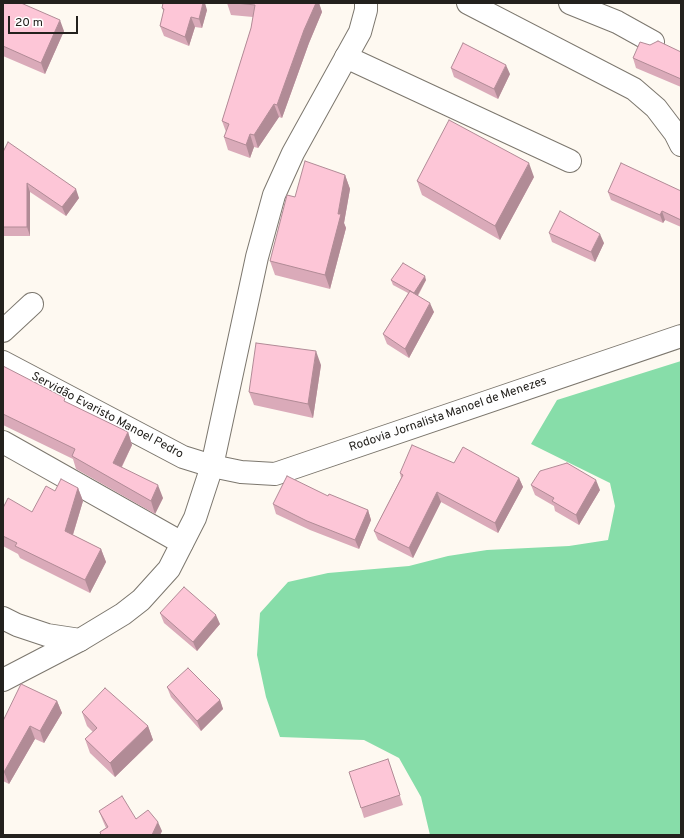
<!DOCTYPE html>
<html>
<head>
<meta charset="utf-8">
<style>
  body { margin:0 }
  #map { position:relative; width:684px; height:838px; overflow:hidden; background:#fef9f1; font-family:Overpass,sans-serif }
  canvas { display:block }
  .frame { position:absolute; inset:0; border:4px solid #23211d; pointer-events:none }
  .scale { position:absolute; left:8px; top:16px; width:70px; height:18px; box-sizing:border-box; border:2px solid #23211d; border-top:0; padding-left:5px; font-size:12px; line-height:14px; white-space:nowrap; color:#23211d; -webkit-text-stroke:3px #fff; paint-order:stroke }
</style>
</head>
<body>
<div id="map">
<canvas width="684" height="838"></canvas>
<div class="frame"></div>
<div class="scale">20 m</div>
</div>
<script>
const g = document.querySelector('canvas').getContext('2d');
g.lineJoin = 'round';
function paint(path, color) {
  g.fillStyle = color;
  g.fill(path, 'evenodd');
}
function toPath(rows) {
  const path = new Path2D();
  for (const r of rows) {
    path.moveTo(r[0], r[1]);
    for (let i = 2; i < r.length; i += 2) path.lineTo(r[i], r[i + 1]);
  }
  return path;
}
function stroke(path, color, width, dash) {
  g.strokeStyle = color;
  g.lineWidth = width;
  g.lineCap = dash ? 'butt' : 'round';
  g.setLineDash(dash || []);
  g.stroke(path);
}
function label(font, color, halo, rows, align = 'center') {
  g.font = font + ' Overpass,sans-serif';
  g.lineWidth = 3;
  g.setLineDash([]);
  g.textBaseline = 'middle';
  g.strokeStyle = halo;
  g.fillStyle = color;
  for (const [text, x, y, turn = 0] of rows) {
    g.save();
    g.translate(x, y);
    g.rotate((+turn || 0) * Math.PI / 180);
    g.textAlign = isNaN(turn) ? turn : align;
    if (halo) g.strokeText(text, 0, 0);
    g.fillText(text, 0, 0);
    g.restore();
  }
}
const forest = toPath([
  [681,361,681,835,430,835,421,797,399,758,364,740,280,737,266,697,257,655,260,613,288,582,328,573,409,566,448,556,487,550,569,546,608,540,615,506,610,483,531,444,557,400]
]);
const minor = toPath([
  [468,3,634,89,656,108,675,133,681,145],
  [570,3,617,22,653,42],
  [346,57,570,161],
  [3,331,32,304],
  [3,362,183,457,212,466],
  [3,442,182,543],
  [3,680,80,640]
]);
const major = toPath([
  [212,466,241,472,275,474,681,336],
  [3,618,17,625,47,635,80,640,123,614,141,600,169,569,195,518,212,466,257,257,274,195,293,153,360,32,366,10,366,3]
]);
const wall = toPath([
  [3,3,64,31,45,74,3,56],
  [227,3,319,3,322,12,309,43,282,118,279,117,258,148,254,147,250,158,228,150,224,137,226,132,222,121,251,28,253,17,231,15],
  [162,8,207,10,202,28,195,27,189,46,164,36,160,26,164,12],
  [650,45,681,52,681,87,636,68,633,58],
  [451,68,510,74,498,99,454,77],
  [3,152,79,198,66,216,30,192,30,236,3,236],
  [345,175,350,189,344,223,346,228,330,289,275,275,270,261,295,197],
  [534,177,500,240,422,195,417,181],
  [681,191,681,227,665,220,663,223,611,200,608,192],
  [549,233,604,243,595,262,552,242],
  [391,280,426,280,418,296,434,312,409,358,387,344,383,334,408,293,393,285],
  [321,365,313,418,254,405,249,392],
  [3,366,67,403,128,432,132,445,122,467,163,498,155,514,76,469,73,459,3,425],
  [454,463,519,478,523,487,498,533,441,502,413,558,378,540,374,531,401,478,400,473],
  [531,485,600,490,579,525,555,511,554,506,535,495],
  [78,488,83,501,73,535,101,549,106,562,90,593,20,558,18,554,3,546,3,508,32,512,55,491],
  [328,496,368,510,371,520,359,549,310,530,276,514,273,504],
  [160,613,220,624,197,651,164,623],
  [167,687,220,700,223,709,201,731,171,697],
  [57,701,62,713,44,743,35,739,9,784,3,781,3,721],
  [82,712,148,726,153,740,115,777,90,753,85,739,93,732,87,726],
  [388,759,403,805,364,818,361,808],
  [99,811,136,819,162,831,160,835,100,835,100,832,106,828,103,821]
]);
const shadedWall = toPath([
  [203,3,205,3,207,10,202,28,199,19],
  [316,3,319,3,322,12,309,43,282,118,277,105,304,30],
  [191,17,195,27,189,46,185,37],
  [60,20,64,31,45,74,41,63],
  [506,65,510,74,498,99,494,89],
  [274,104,279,117,258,148,254,135],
  [250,134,254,147,250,158,246,145],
  [529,163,534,177,500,240,495,226],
  [345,175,350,189,344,223,346,228,330,289,325,275,338,214],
  [27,183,30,192,30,236,27,227],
  [76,189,79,198,66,216,62,207],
  [662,211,665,220,663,223,660,215],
  [600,234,604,243,595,262,591,252],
  [425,276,426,280,416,298,414,293],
  [430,303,434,312,409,358,405,349],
  [316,351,321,365,313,418,308,404],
  [128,432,132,445,117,476,113,463],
  [519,478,523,487,498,533,495,523],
  [596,480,600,490,579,525,576,515],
  [158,485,163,498,155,514,151,501],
  [78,488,83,501,70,544,65,531],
  [437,492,441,502,413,558,409,548],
  [368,510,371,520,359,549,355,540],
  [101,549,106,562,90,593,85,580],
  [216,615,220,624,197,651,193,642],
  [220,700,223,709,201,731,197,721],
  [57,701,62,713,44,743,40,731],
  [30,726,35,739,9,784,4,772],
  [148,726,153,740,115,777,110,763],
  [158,822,162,831,160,835,152,835]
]);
const building = toPath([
  [3,3,21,3,60,20,41,63,3,46,3,3],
  [163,3,203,3,199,19,191,17,185,37,160,26,164,9,162,8,163,3],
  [236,3,316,3,304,30,277,105,274,104,254,135,250,134,246,145,224,137,229,124,222,121,251,28,255,5,236,3],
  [658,41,681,52,681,79,633,58,640,42,650,45,658,41],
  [463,43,506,65,494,89,451,68,463,43],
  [449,120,529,163,495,226,417,181,449,120],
  [8,142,76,189,62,207,27,183,27,227,3,227,3,152,8,142],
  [305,161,345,175,338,214,341,214,325,275,270,261,287,195,295,197,305,161],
  [621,163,681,191,681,220,662,211,660,215,608,192,621,163],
  [560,211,600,234,591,252,549,233,560,211],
  [403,263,425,276,414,293,391,280,403,263],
  [410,291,430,303,405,349,383,334,410,291],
  [256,343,316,351,308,404,249,392,256,343],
  [3,366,65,398,64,401,128,432,113,463,158,485,151,501,72,456,75,449,3,414,3,366],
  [412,445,454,463,463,447,519,478,495,523,437,492,409,548,374,531,403,475,400,473,412,445],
  [567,463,596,480,576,515,552,501,554,498,531,485,540,471,567,463],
  [287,476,328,496,329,494,368,510,355,540,307,521,273,504,287,476],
  [61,479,78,488,65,531,101,549,85,580,15,546,17,543,3,536,3,508,8,498,32,512,46,486,55,491,61,479],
  [184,587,216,615,193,642,160,613,184,587],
  [188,668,220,700,197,721,167,687,188,668],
  [21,684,57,701,40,731,30,726,4,772,3,771,3,721,21,684],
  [105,688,148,726,110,763,85,739,97,728,82,712,105,688],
  [388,759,400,795,361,808,349,772,388,759],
  [122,796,136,819,148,810,158,822,152,835,101,835,100,832,108,827,99,811,122,796]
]);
const streetNames = [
  ["Rodovia Jornalista Manoel de Menezes",448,415,-19],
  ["Servidão Evaristo Manoel Pedro",107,416,28]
];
paint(forest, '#87dda9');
stroke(minor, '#7c776e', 24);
stroke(major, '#7c776e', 24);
stroke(minor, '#fff', 22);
stroke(major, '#fff', 22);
paint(wall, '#daaab9');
paint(shadedWall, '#b18b96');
paint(building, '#fdc6d7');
stroke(building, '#b18b96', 1);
label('12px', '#23211d', '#fff', streetNames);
</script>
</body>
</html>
